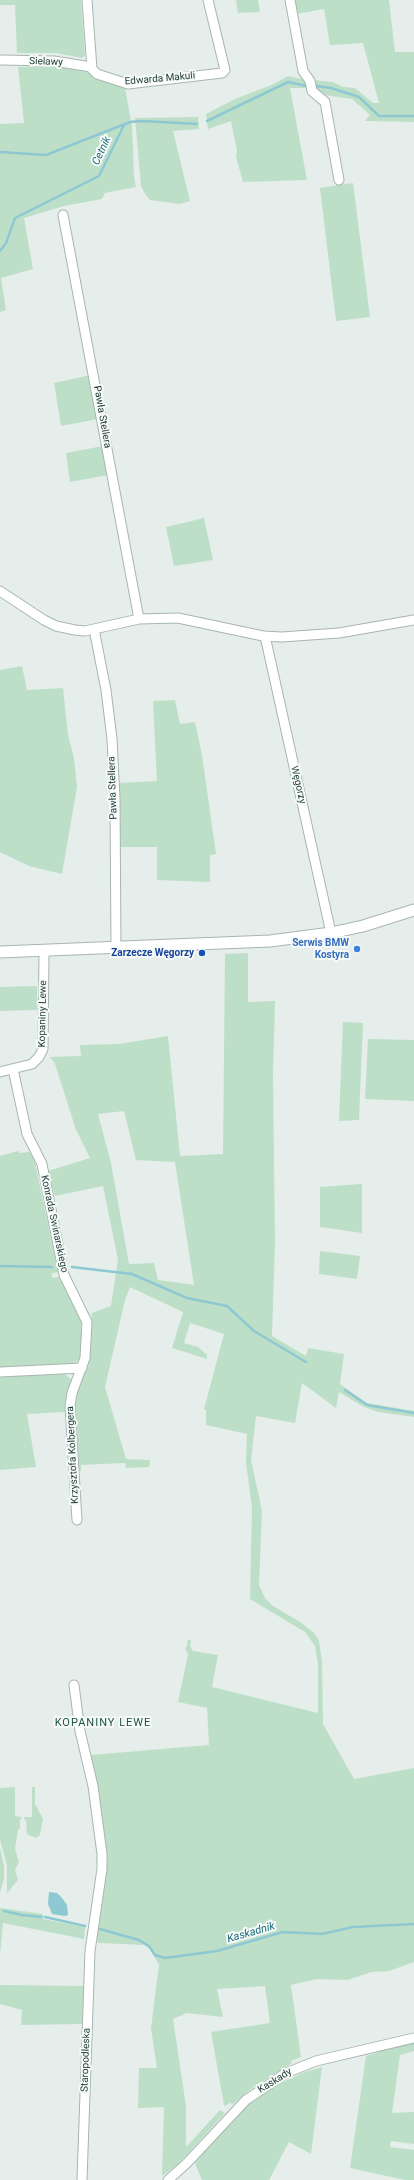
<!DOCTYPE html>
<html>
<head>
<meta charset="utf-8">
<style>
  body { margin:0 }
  canvas { display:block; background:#e5eeea }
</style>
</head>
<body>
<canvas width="414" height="2180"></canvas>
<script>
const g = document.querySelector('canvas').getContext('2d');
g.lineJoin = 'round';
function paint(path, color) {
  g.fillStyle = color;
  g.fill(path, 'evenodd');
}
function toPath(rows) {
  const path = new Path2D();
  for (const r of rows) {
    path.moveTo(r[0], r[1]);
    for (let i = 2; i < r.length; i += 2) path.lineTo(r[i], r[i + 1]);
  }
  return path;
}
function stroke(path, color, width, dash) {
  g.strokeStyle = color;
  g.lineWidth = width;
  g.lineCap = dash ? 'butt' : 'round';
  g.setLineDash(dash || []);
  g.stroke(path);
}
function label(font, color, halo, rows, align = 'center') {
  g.font = font + ' Roboto,sans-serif';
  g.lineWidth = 4;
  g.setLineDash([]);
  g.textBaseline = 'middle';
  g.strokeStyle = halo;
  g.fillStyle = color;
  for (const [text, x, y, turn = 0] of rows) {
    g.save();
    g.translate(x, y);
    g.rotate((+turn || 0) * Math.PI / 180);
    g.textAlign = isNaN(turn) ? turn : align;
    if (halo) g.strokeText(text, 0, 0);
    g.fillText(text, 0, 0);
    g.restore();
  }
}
const green = toPath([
  [0,0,81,0,85,55,82,58,56,53,17,53,15,5,0,5],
  [236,0,258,0,260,12,238,13],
  [294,0,389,0,395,52,414,52,414,122,365,121,370,115,352,99,324,95,316,89,314,80,333,82,343,87,355,88,373,103,379,103,363,43,330,45,324,9,296,14],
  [56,66,86,72,125,88,132,126,134,177,136,187,105,193,102,199,64,206,24,218,33,269,1,278,6,310,0,312,0,124,24,123,18,67],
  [288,76,306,80,307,88,290,88,307,180,243,182,236,157,237,151,231,121,208,129,206,114,235,99,274,84],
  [198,117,199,129,173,131,190,201,179,204,150,200,145,194,141,186,135,118],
  [353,183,370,317,336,321,320,188],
  [91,375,98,419,61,426,54,383],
  [103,446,108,475,70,482,66,453],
  [204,518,213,560,174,566,166,527],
  [22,666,27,690,63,688,68,735,74,758,77,787,62,874,29,866,0,852,0,670],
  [175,700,180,724,195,722,202,755,216,854,210,855,210,882,157,880,157,847,117,847,118,783,157,781,153,701],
  [248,953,248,1002,275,1001,273,1074,275,1243,272,1336,306,1356,308,1348,344,1354,340,1384,367,1403,414,1411,414,1417,378,1412,362,1406,339,1392,336,1408,302,1383,295,1423,256,1416,251,1460,262,1511,259,1585,265,1598,273,1606,300,1622,314,1633,319,1641,322,1661,323,1724,354,1779,414,1768,414,1962,389,1971,372,1972,347,1980,317,1979,291,1985,301,2057,291,2061,292,2063,252,2088,232,2105,230,2102,226,2106,224,2105,211,2032,270,2023,265,1986,217,1989,223,2017,187,2013,173,2019,186,2106,186,2147,220,2110,225,2113,178,2164,162,2176,164,2107,138,2108,139,2068,157,2068,151,2028,159,1965,150,1949,144,1945,98,1943,97,1937,107,1862,96,1782,91,1755,209,1745,207,1708,178,1702,188,1654,185,1648,187,1646,188,1640,191,1640,190,1646,193,1651,218,1655,212,1687,318,1713,318,1664,315,1646,305,1632,250,1599,252,1508,246,1462,247,1434,206,1425,206,1410,204,1409,224,1334,190,1323,184,1343,198,1347,207,1355,207,1359,172,1348,183,1312,130,1287,125,1300,105,1387,126,1459,150,1460,149,1467,126,1468,125,1463,81,1465,81,1471,79,1471,76,1449,75,1396,89,1364,92,1313,111,1306,118,1260,103,1186,55,1196,48,1171,90,1158,76,1130,55,1064,50,1057,81,1056,80,1045,119,1044,168,1036,180,1156,223,1154,225,954],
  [124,1111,136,1160,175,1162,194,1285,158,1280,154,1263,129,1264,111,1163,98,1114],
  [37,986,37,1010,0,1011,0,987],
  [343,1022,363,1023,359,1120,339,1121],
  [368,1039,414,1040,414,1101,365,1099],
  [18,1151,19,1153,29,1152,34,1158,58,1272,51,1274,53,1278,59,1277,81,1321,81,1357,74,1364,0,1367,0,1156],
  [362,1184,362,1233,320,1227,320,1187],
  [320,1251,360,1256,357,1279,319,1274],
  [63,1373,71,1379,66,1396,65,1412,27,1414,36,1467,0,1470,0,1376],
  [15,1787,15,1816,22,1817,20,1820,20,1829,18,1829,15,1849,19,1862,15,1870,18,1880,7,1893,7,1865,0,1840,0,1788],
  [32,1787,35,1787,35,1804,43,1819,40,1835,36,1838,27,1834,26,1820,24,1819,24,1817,32,1817],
  [0,1848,4,1866,4,1878,0,1893],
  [0,1908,43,1914,43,1919,85,1927,84,1939,3,1923,0,1955],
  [0,1985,84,1986,82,2024,21,2025,22,2010,0,2004],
  [414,2043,414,2051,400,2055,392,2113,414,2112,414,2144,391,2141,390,2147,414,2150,414,2180,405,2180,350,2168,366,2056,377,2053,379,2051],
  [322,2067,311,2154,289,2142,269,2180,202,2180,195,2163,202,2155,201,2154,244,2107,279,2081,283,2082,305,2072]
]);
const water = toPath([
  [49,1892,57,1893,62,1898,67,1905,68,1915,65,1916,52,1914,48,1904]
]);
const stream = toPath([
  [316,86,331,88,359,97,379,116,414,116],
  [207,121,288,82,307,86],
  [0,152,46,155,130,122,142,121,197,124],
  [0,251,6,243,15,218,99,176,124,125],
  [0,1266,52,1267],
  [72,1267,132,1274,187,1298,227,1306,254,1331,306,1362],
  [345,1390,367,1405,414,1413],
  [4,1911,22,1915,42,1917],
  [45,1917,85,1926],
  [100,1929,139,1940,149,1946,155,1955,165,1958,217,1951,283,1932,322,1934,353,1927,414,1924]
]);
const minor = toPath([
  [87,0,92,69,97,74,128,84,222,73,225,70,208,0],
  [290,0,303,71,310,81,312,91,325,102,339,180],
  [0,60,54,61,91,67],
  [63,215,139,619],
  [0,591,44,620,56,626,75,630,85,631,139,619,178,618,263,636,282,637,339,633,414,620],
  [94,629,106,690,112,739,115,799,116,949],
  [265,636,331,933],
  [13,1069,27,1134,42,1164,64,1275,87,1322,85,1358,72,1393,70,1406,77,1520],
  [0,1072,32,1064,39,1057,43,1049,44,951],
  [0,1372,82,1368],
  [74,1685,80,1731,93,1786,102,1854,102,1869,90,1951,82,2180],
  [168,2180,187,2163,246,2100,286,2073,316,2061,414,2038]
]);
const tertiary = toPath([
  [0,952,270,941,331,933,363,926,414,910]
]);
const markers = [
  [357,949,4,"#3f7fe0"],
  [202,953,4,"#1a4fb4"]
];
const streetNames = [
  ["Sielawy",46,62,2],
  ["Edwarda Makuli",160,79,-5],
  ["Pawła Stellera",102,417,80],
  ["Węgorzy",298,785,77],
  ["Pawła Stellera",113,788,-92],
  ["Kopaniny Lewe",43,1014,-89],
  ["Konrada Swinarskiego",54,1224,78],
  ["Krzysztofa Kolbergera",73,1455,-93],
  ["Staropodleska",86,2060,-88],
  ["Kaskady",275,2081,-32]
];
const shopNames = [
  ["Serwis BMW",349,943],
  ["Kostyra",349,955]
];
const transitNames = [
  ["Zarzecze Węgorzy",194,953]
];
const waterNames = [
  ["Cetnik",102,151,-65],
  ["Kaskadnik",251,1933,-16]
];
const neighbourhoodNames = [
  ["KOPANINY LEWE",103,1723]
];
paint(green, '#bedfc7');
paint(water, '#8dc8d3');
stroke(stream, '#8dc8d3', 2.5);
stroke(minor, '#a7b6b1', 11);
stroke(tertiary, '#a7b6b1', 13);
stroke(minor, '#fff', 9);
stroke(tertiary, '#fff', 11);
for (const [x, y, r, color] of markers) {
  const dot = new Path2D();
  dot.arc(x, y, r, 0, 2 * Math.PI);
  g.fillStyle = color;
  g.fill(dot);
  stroke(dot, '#f6faf8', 1.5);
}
label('10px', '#244039', '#f6faf8', streetNames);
label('bold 10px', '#366cbe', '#f6faf8', shopNames, 'right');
label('bold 10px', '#164399', '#f6faf8', transitNames, 'right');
label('italic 11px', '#1d6d7d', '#f6faf8', waterNames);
g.letterSpacing = '1px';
label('11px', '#1f5346', '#f6faf8', neighbourhoodNames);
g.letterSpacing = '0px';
</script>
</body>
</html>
